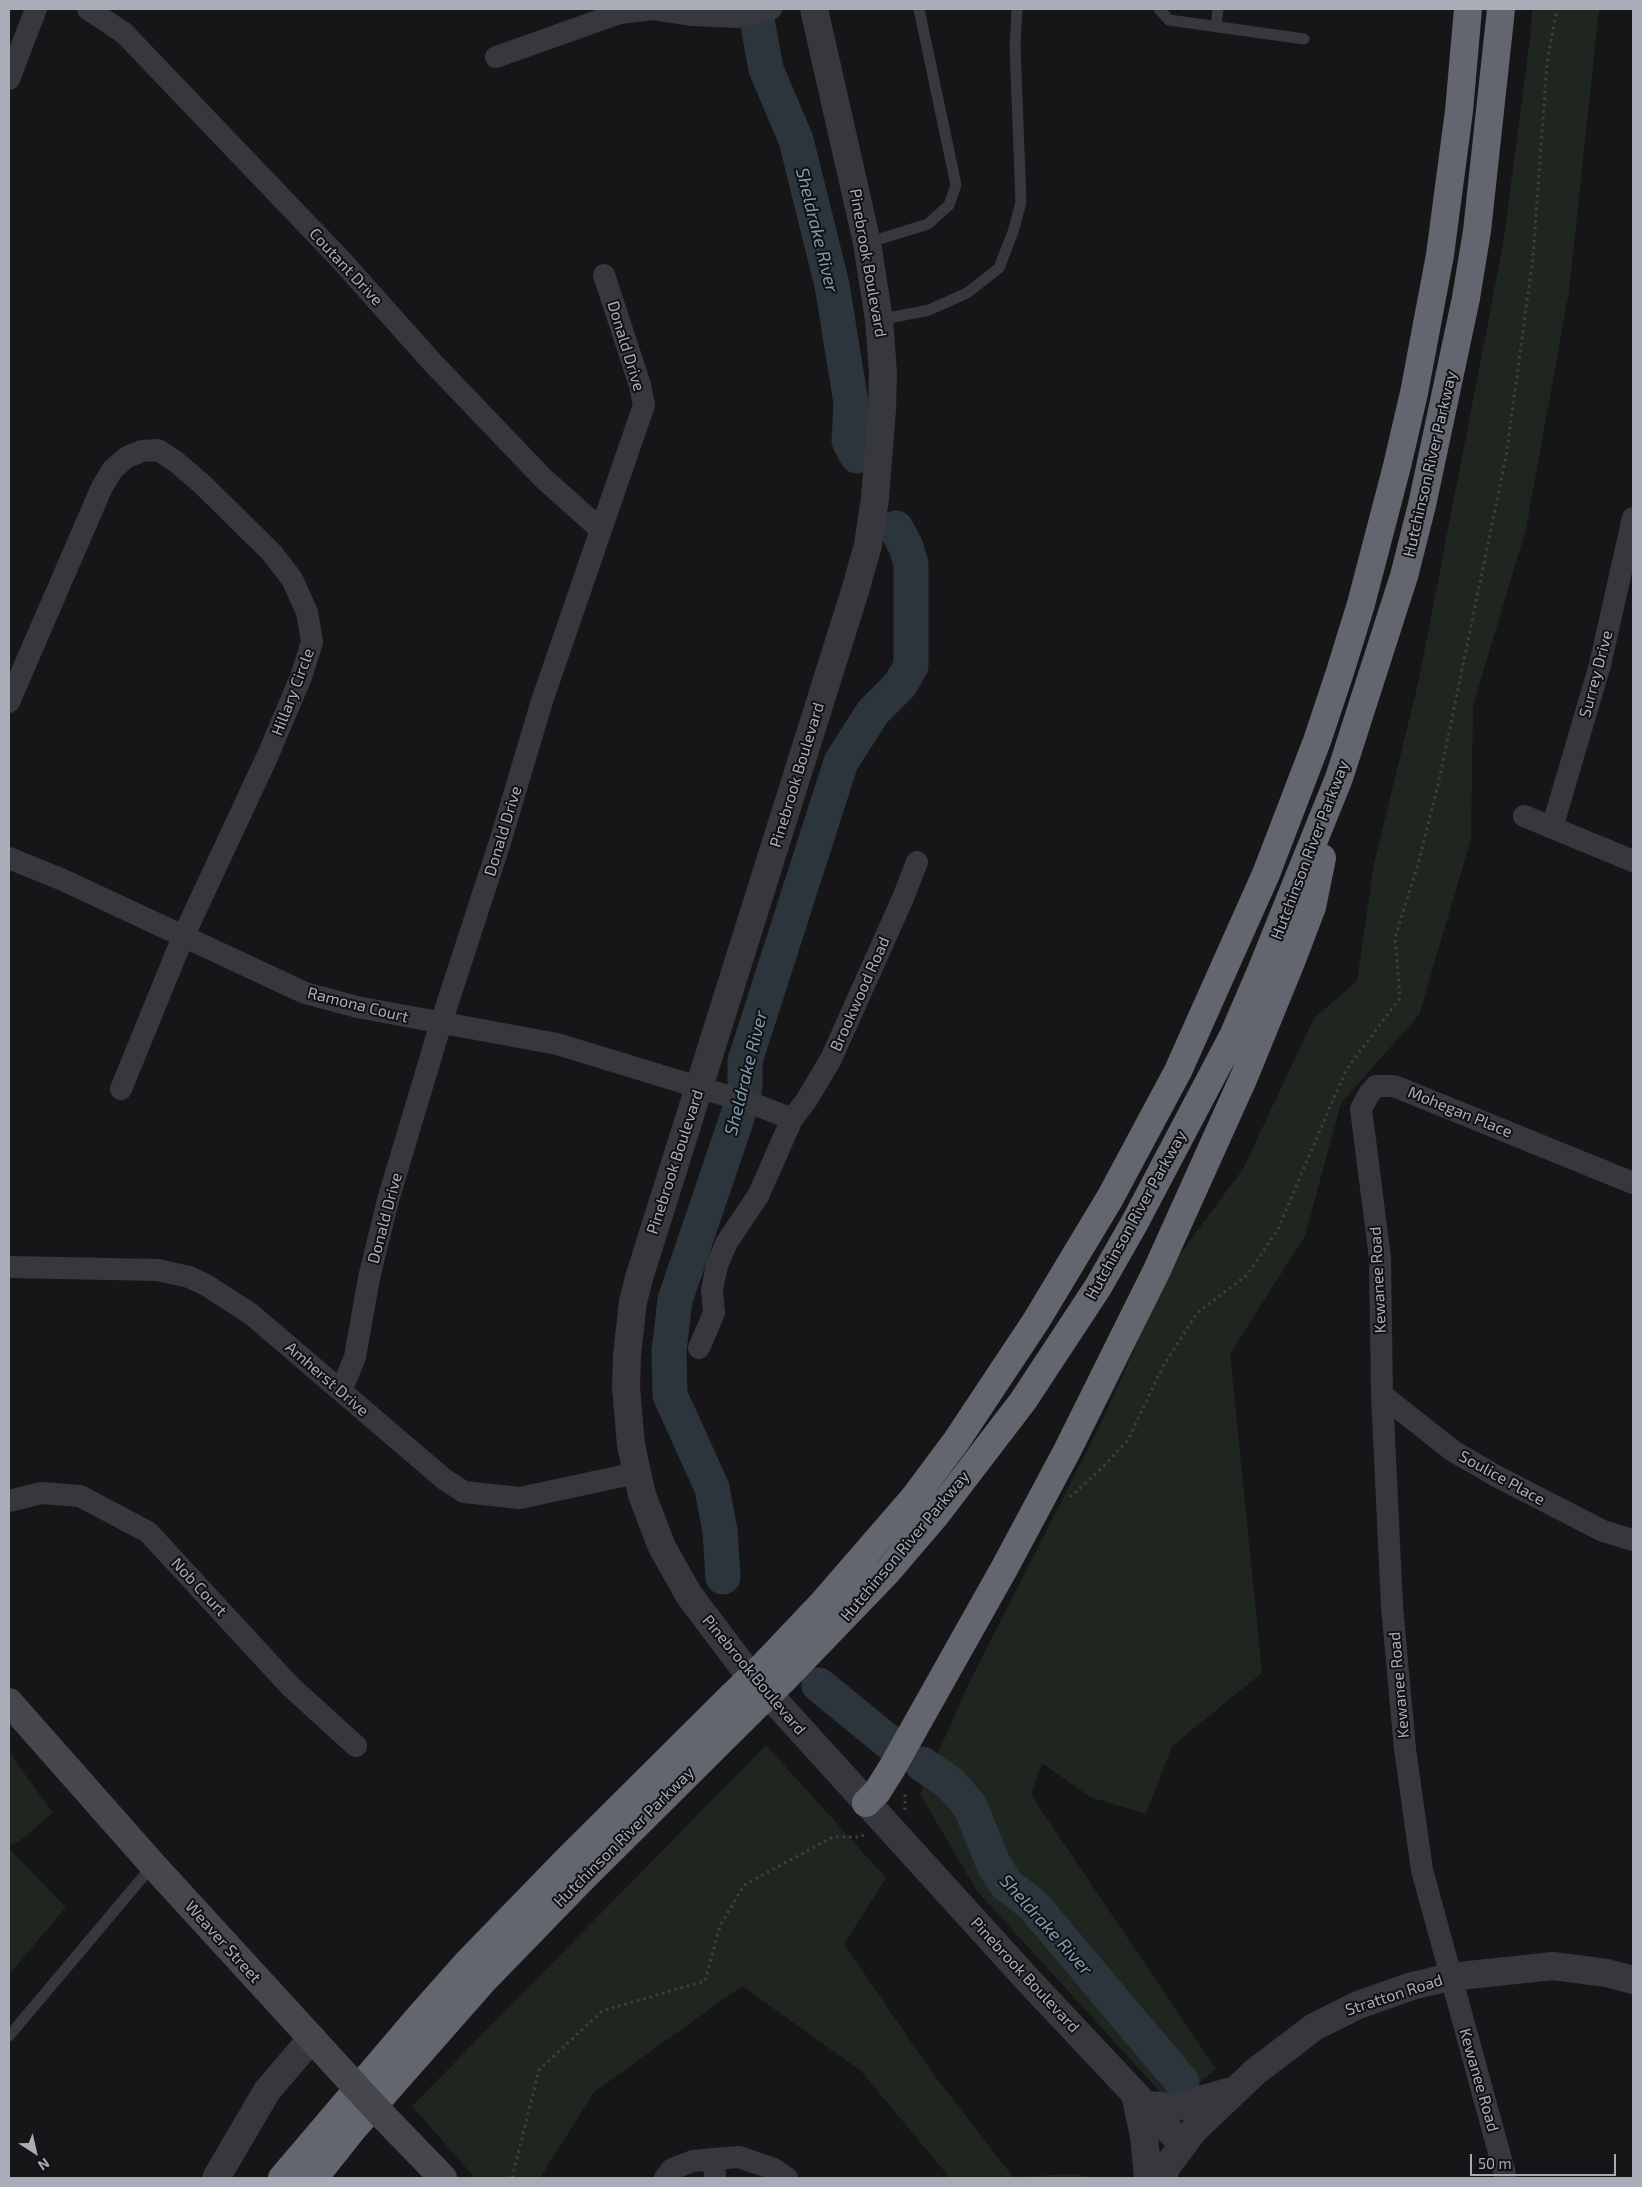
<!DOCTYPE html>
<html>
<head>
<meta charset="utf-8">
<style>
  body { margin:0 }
  #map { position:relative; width:1642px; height:2187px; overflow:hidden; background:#161618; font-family:"Exo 2",sans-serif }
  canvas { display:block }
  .frame { position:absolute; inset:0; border:10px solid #a8adb8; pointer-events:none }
  .north { position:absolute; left:10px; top:2127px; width:50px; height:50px; -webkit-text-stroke:4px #111113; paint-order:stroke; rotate:145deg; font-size:14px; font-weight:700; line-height:20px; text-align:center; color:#a8adb8 }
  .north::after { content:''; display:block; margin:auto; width:18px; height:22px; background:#a8adb8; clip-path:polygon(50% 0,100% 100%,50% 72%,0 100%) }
  .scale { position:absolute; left:1470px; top:2154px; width:146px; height:22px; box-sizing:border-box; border:2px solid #a8adb8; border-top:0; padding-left:6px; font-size:15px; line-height:18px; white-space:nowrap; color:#a8adb8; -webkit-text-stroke:4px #111113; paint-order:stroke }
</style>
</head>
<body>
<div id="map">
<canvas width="1642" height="2187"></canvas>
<div class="frame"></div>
<div class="north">N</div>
<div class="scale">50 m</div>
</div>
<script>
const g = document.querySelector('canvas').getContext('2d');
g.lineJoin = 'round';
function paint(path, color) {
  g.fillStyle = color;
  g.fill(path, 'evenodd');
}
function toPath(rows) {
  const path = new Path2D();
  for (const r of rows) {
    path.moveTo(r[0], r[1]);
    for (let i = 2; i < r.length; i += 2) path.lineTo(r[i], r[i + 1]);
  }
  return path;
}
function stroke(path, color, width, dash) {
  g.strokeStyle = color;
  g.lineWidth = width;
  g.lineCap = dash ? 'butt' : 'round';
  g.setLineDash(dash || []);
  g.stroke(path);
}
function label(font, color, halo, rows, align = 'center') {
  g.font = font + ' "Exo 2",sans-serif';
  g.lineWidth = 4;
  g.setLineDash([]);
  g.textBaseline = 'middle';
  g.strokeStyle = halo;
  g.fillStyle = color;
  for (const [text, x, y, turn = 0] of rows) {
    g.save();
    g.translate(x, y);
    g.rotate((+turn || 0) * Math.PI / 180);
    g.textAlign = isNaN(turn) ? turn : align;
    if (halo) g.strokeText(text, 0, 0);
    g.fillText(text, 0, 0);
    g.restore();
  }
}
const green = toPath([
  [1532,9,1599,9,1569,292,1526,529,1473,706,1471,839,1419,1015,1341,1103,1305,1236,1230,1354,1262,1673,1172,1746,1146,1814,1090,1797,1042,1763,1031,1795,1216,2069,1172,2105,977,1891,920,1794,968,1685,1100,1425,1174,1262,1243,1169,1314,1018,1357,981,1374,864,1419,679,1503,245,1531,31],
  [766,1745,886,1878,844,1944,934,2075,1013,2177,1074,2174,1096,2178,950,2178,861,2071,742,1986,594,2092,540,2178,475,2178,412,2106],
  [9,1752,53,1813,18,1842,9,1846],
  [9,1849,66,1907,9,1975]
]);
const river = toPath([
  [755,9,766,69,796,140,832,285,851,403,849,441,857,456],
  [723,1577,720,1531,712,1488,670,1395,669,1351,675,1300,737,1118,745,1087,745,1061,841,762,873,712,900,685,911,666,911,564,906,547,896,528],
  [819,1685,890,1743],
  [922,1764,950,1783,970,1806,993,1863,1006,1884,1033,1905,1182,2082]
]);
const path = toPath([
  [1070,1497,1099,1471,1128,1440,1162,1368,1197,1313,1247,1275,1277,1231,1346,1070,1400,998,1395,938,1419,861,1440,776,1506,457,1533,257,1547,63,1557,9],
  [905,1810,905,1791],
  [512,2178,539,2070,602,2011,705,1981,720,1926,744,1885,833,1837,860,1837,866,1834]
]);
const service = toPath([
  [1159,9,1169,20,1304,39],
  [1216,26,1218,9],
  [867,243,928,224,949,205,956,185,919,9],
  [879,320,929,310,967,293,999,268,1013,232,1021,202,1015,46,1017,9],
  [9,2036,153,1865]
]);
const minor = toPath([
  [88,9,124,33,341,260,432,362,543,478,600,529],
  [496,57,620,13,653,9,693,15,737,17,771,9],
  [9,79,36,9],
  [9,702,102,487,113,469,127,457,142,451,158,450,175,461,202,484,272,553,292,579,307,612,312,642,301,677,268,755,183,937,121,1089],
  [1524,816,1633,861],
  [1552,828,1600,665,1633,518],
  [9,858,63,880,305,993,357,1007,557,1044,754,1104,792,1119],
  [9,1267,158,1270,189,1277,206,1285,251,1314,444,1479,464,1492,520,1498,636,1473],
  [699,1348,714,1313,712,1290,717,1265,727,1242,758,1196,792,1119,806,1101,831,1059,903,898,917,862],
  [341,1391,355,1357,369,1278,388,1200,441,1023,500,842,542,701,644,405,640,385,604,275],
  [1382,1395,1453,1451,1498,1477,1603,1531,1633,1540],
  [9,1501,41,1493,80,1496,148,1532,290,1686,356,1746],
  [714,2159,739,2157,774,2169,787,2178],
  [665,2178,672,2169,693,2161,714,2159,715,2178],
  [1506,2178,1422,1870,1405,1749,1392,1606,1382,1395,1380,1258,1361,1109,1369,1094,1376,1086,1394,1086,1633,1183]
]);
const tertiary = toPath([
  [814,9,867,243,879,320,883,372,882,410,875,498,868,545,855,591,639,1278,633,1302,627,1355,626,1387,631,1445,642,1495,662,1547,689,1595,741,1664,1028,1980,1182,2144],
  [1135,2094,1144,2136,1148,2178],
  [1146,2105,1176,2107,1228,2092],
  [216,2178,267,2091,312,2038],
  [1161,2178,1168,2165,1194,2130,1255,2072,1314,2027,1358,2005,1412,1986,1450,1977,1553,1966,1607,1973,1633,1980]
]);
const secondary = toPath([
  [9,1702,153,1865,348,2078],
  [383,2116,443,2178]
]);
const motorway = toPath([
  [768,1661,822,1604,913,1499,957,1440,1036,1321,1110,1198,1178,1071,1266,874,1317,741,1340,672,1361,604,1397,466,1414,393,1440,255,1459,111,1468,9],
  [784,1679,888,1571,935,1516,1023,1401,1098,1287,1135,1222,1233,1036,1261,971,1339,778,1404,576,1422,505,1466,298,1477,231,1501,9],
  [866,1803,877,1792,892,1768,1005,1567,1067,1451,1157,1270,1244,1077,1291,962,1312,907,1322,858],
  [282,2178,419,2017,467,1963,566,1861,733,1695],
  [314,2178,352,2130,483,1981,582,1879,749,1713]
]);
const secondaryBridge = toPath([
  [348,2078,383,2116]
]);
const motorwayBridge = toPath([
  [733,1695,768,1661],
  [749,1713,784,1679]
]);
const streetNames = [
  ["Pinebrook Boulevard",868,263,80],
  ["Coutant Drive",346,267,47],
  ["Donald Drive",626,346,73],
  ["Hutchinson River Parkway",1430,464,-77],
  ["Surrey Drive",1596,674,-75],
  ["Hillary Circle",293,692,-69],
  ["Pinebrook Boulevard",797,775,-73],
  ["Donald Drive",503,831,-73],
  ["Hutchinson River Parkway",1310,850,-69],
  ["Brookwood Road",860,994,-66],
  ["Ramona Court",358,1005,14],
  ["Mohegan Place",1460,1112,22],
  ["Pinebrook Boulevard",675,1162,-72],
  ["Hutchinson River Parkway",1136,1215,-61],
  ["Donald Drive",385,1218,-75],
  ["Kewanee Road",1378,1280,-93],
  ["Amherst Drive",327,1379,41],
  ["Soulice Place",1502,1478,29],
  ["Hutchinson River Parkway",905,1546,-50],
  ["Nob Court",199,1587,47],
  ["Pinebrook Boulevard",754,1675,50],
  ["Kewanee Road",1399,1685,-95],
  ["Hutchinson River Parkway",624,1837,-45],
  ["Weaver Street",223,1942,48],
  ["Pinebrook Boulevard",1025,1975,47],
  ["Stratton Road",1394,1995,-18],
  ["Kewanee Road",1479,2080,74]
];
const waterNames = [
  ["Sheldrake River",817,230,76],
  ["Sheldrake River",746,1073,-76],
  ["Sheldrake River",1046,1925,48]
];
paint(green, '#1e261f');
stroke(river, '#2c353c', 35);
stroke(path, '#3d3f44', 3, [2.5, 4]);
stroke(service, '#37383d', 11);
stroke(minor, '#37383d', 22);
stroke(tertiary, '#37383d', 28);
stroke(secondary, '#45474d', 28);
stroke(motorway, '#63666e', 28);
stroke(secondaryBridge, '#45474d', 28);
stroke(motorwayBridge, '#63666e', 28);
label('16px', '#a8adb8', '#111113', streetNames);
label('italic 18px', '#7f9bb3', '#111113', waterNames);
</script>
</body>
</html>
